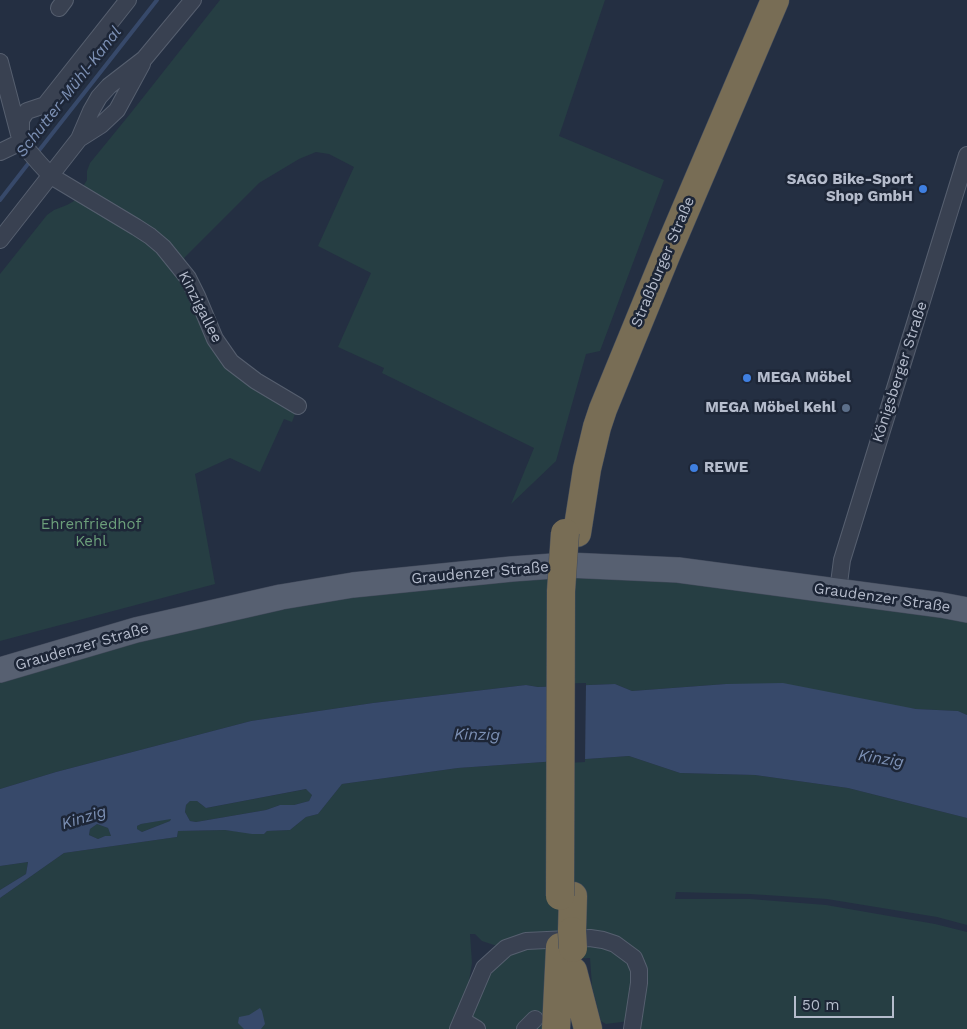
<!DOCTYPE html>
<html>
<head>
<meta charset="utf-8">
<style>
  body { margin:0 }
  #map { position:relative; width:967px; height:1029px; overflow:hidden; background:#242f42; font-family:"Work Sans",sans-serif }
  canvas { display:block }
  .scale { position:absolute; left:794px; top:996px; width:100px; height:22px; box-sizing:border-box; border:2px solid #b5bccc; border-top:0; padding-left:6px; font-size:15px; line-height:18px; white-space:nowrap; color:#b5bccc; -webkit-text-stroke:4px #1d2637; paint-order:stroke }
</style>
</head>
<body>
<div id="map">
<canvas width="967" height="1029"></canvas>
<div class="scale">50 m</div>
</div>
<script>
const g = document.querySelector('canvas').getContext('2d');
g.lineJoin = 'round';
function paint(path, color) {
  g.fillStyle = color;
  g.fill(path, 'evenodd');
}
function toPath(rows) {
  const path = new Path2D();
  for (const r of rows) {
    path.moveTo(r[0], r[1]);
    for (let i = 2; i < r.length; i += 2) path.lineTo(r[i], r[i + 1]);
  }
  return path;
}
function stroke(path, color, width, dash) {
  g.strokeStyle = color;
  g.lineWidth = width;
  g.lineCap = dash ? 'butt' : 'round';
  g.setLineDash(dash || []);
  g.stroke(path);
}
function label(font, color, halo, rows, align = 'center') {
  g.font = font + ' "Work Sans",sans-serif';
  g.lineWidth = 5;
  g.setLineDash([]);
  g.textBaseline = 'middle';
  g.strokeStyle = halo;
  g.fillStyle = color;
  for (const [text, x, y, turn = 0] of rows) {
    g.save();
    g.translate(x, y);
    g.rotate((+turn || 0) * Math.PI / 180);
    g.textAlign = isNaN(turn) ? turn : align;
    if (halo) g.strokeText(text, 0, 0);
    g.fillText(text, 0, 0);
    g.restore();
  }
}
const green = toPath([
  [220,0,605,0,559,136,664,180,600,351,586,354,556,461,511,504,534,448,382,373,384,368,338,347,371,273,318,246,354,167,329,154,316,152,299,159,259,183,184,258,200,283,218,328,236,359,298,406,292,422,284,419,260,472,230,458,195,474,215,584,0,641,0,274,47,215,54,210,67,205,74,201,87,180,87,171,90,163,130,114],
  [533,573,676,579,967,618,967,715,958,711,916,709,726,684,632,691,615,684,538,687,526,685,373,703,251,721,56,772,0,789,0,681,60,660,318,599],
  [629,756,680,773,755,775,848,788,967,818,967,925,937,917,827,899,750,894,676,892,675,899,750,899,826,905,935,924,967,932,967,1029,638,1029,629,1021,606,1024,601,1021,592,986,590,958,547,960,549,1029,0,1029,0,898,64,853,177,837,178,831,225,830,264,834,267,831,290,830,306,817,318,814,342,784,458,768],
  [470,934,475,934,482,941,500,947,504,957,485,982,469,981,472,963],
  [307,789,312,795,309,801,294,805,280,805,266,810,196,822,190,821,185,812,186,805,190,801,197,801,206,808],
  [172,818,170,821,142,832,137,829,137,826,141,824],
  [97,824,108,828,111,836,105,836,98,839,89,835,90,829],
  [28,862,26,874,0,890,0,866]
]);
const water = toPath([
  [783,683,916,709,958,711,967,715,967,818,848,788,755,775,680,773,629,756,458,768,342,784,318,814,306,817,290,830,267,831,264,834,252,834,225,830,178,831,177,837,64,853,0,898,0,890,26,874,28,862,0,866,0,789,56,772,251,721,373,703,526,685,538,687,615,684,632,691,726,684],
  [306,789,312,795,309,801,294,805,280,805,266,810,196,822,190,821,185,812,186,805,190,801,197,801,206,808],
  [171,819,170,821,142,832,137,829,137,826,141,824],
  [97,824,108,828,111,836,105,836,98,839,89,835,90,829],
  [260,1008,262,1011,265,1024,261,1029,244,1029,238,1023,239,1017,249,1015]
]);
const pier = toPath([
  [586,683,585,762,548,764,549,684]
]);
const stream = toPath([
  [37,153,157,0],
  [0,200,31,160]
]);
const street = toPath([
  [59,8,65,0],
  [0,62,21,142,39,163,51,176,136,227,150,236,163,247,188,278,197,296,215,339,231,362,256,381,298,406],
  [21,135,21,120,24,115,27,111,45,105,128,0],
  [79,139,101,125,117,110,142,64],
  [0,152,21,142],
  [0,240,79,139,91,111,99,97,109,86,144,59,193,0],
  [838,591,842,560,967,155],
  [462,1020,477,1029],
  [458,1029,484,968,506,948,526,941,590,938,603,940,615,944,634,958,639,970,639,983,632,1029],
  [525,1029,535,1019]
]);
const primary = toPath([
  [0,670,136,630,281,597,353,585,512,569,567,565,678,570,941,605,967,610]
]);
const highway = toPath([
  [577,533,587,469,597,427,603,409,667,253,775,0],
  [572,931,573,896],
  [573,971,588,1029],
  [556,1029,560,947]
]);
const highwayBridge = toPath([
  [560,896,561,591,565,533],
  [572,931,573,948]
]);
const markers = [
  [923,189,5,"#3f7fe0"],
  [747,378,5,"#3f7fe0"],
  [846,408,5,"#5c6f8a"],
  [694,468,5,"#3f7fe0"]
];
const poiNames = [
  ["SAGO Bike-Sport",913,180],
  ["Shop GmbH",913,197],
  ["MEGA Möbel",757,378,"left"],
  ["MEGA Möbel Kehl",836,408],
  ["REWE",704,468,"left"]
];
const streetNames = [
  ["Straßburger Straße",663,262,-67],
  ["Kinzigallee",200,307,63],
  ["Königsberger Straße",900,372,-72],
  ["Graudenzer Straße",480,573,-5],
  ["Graudenzer Straße",882,598,8],
  ["Graudenzer Straße",82,647,-16]
];
const parkNames = [
  ["Ehrenfriedhof",91,525],
  ["Kehl",91,542]
];
const waterNames = [
  ["Schutter-Mühl-Kanal",69,92,-52],
  ["Kinzig",477,735,1],
  ["Kinzig",881,759,9],
  ["Kinzig",84,818,-17]
];
paint(green, '#263e43');
paint(water, '#37496a');
paint(pier, '#242f42');
stroke(stream, '#37496a', 4);
stroke(street, '#565f6f', 18);
stroke(primary, '#424a5b', 26);
stroke(highway, '#434c5c', 29);
stroke(street, '#394151', 16);
stroke(primary, '#576071', 25);
stroke(highway, '#786d55', 28);
stroke(highwayBridge, '#434c5c', 29, []);
stroke(highwayBridge, '#786d55', 28);
for (const [x, y, r, color] of markers) {
  const dot = new Path2D();
  dot.arc(x, y, r, 0, 2 * Math.PI);
  g.fillStyle = color;
  g.fill(dot);
  stroke(dot, '#1d2637', 2);
}
label('bold 15px', '#b5bccc', '#1d2637', poiNames, 'right');
label('15px', '#b5bccc', '#1d2637', streetNames);
label('15px', '#6b9e7a', '#1d2637', parkNames);
label('italic 16px', '#7c90b4', '#1d2637', waterNames);
</script>
</body>
</html>
